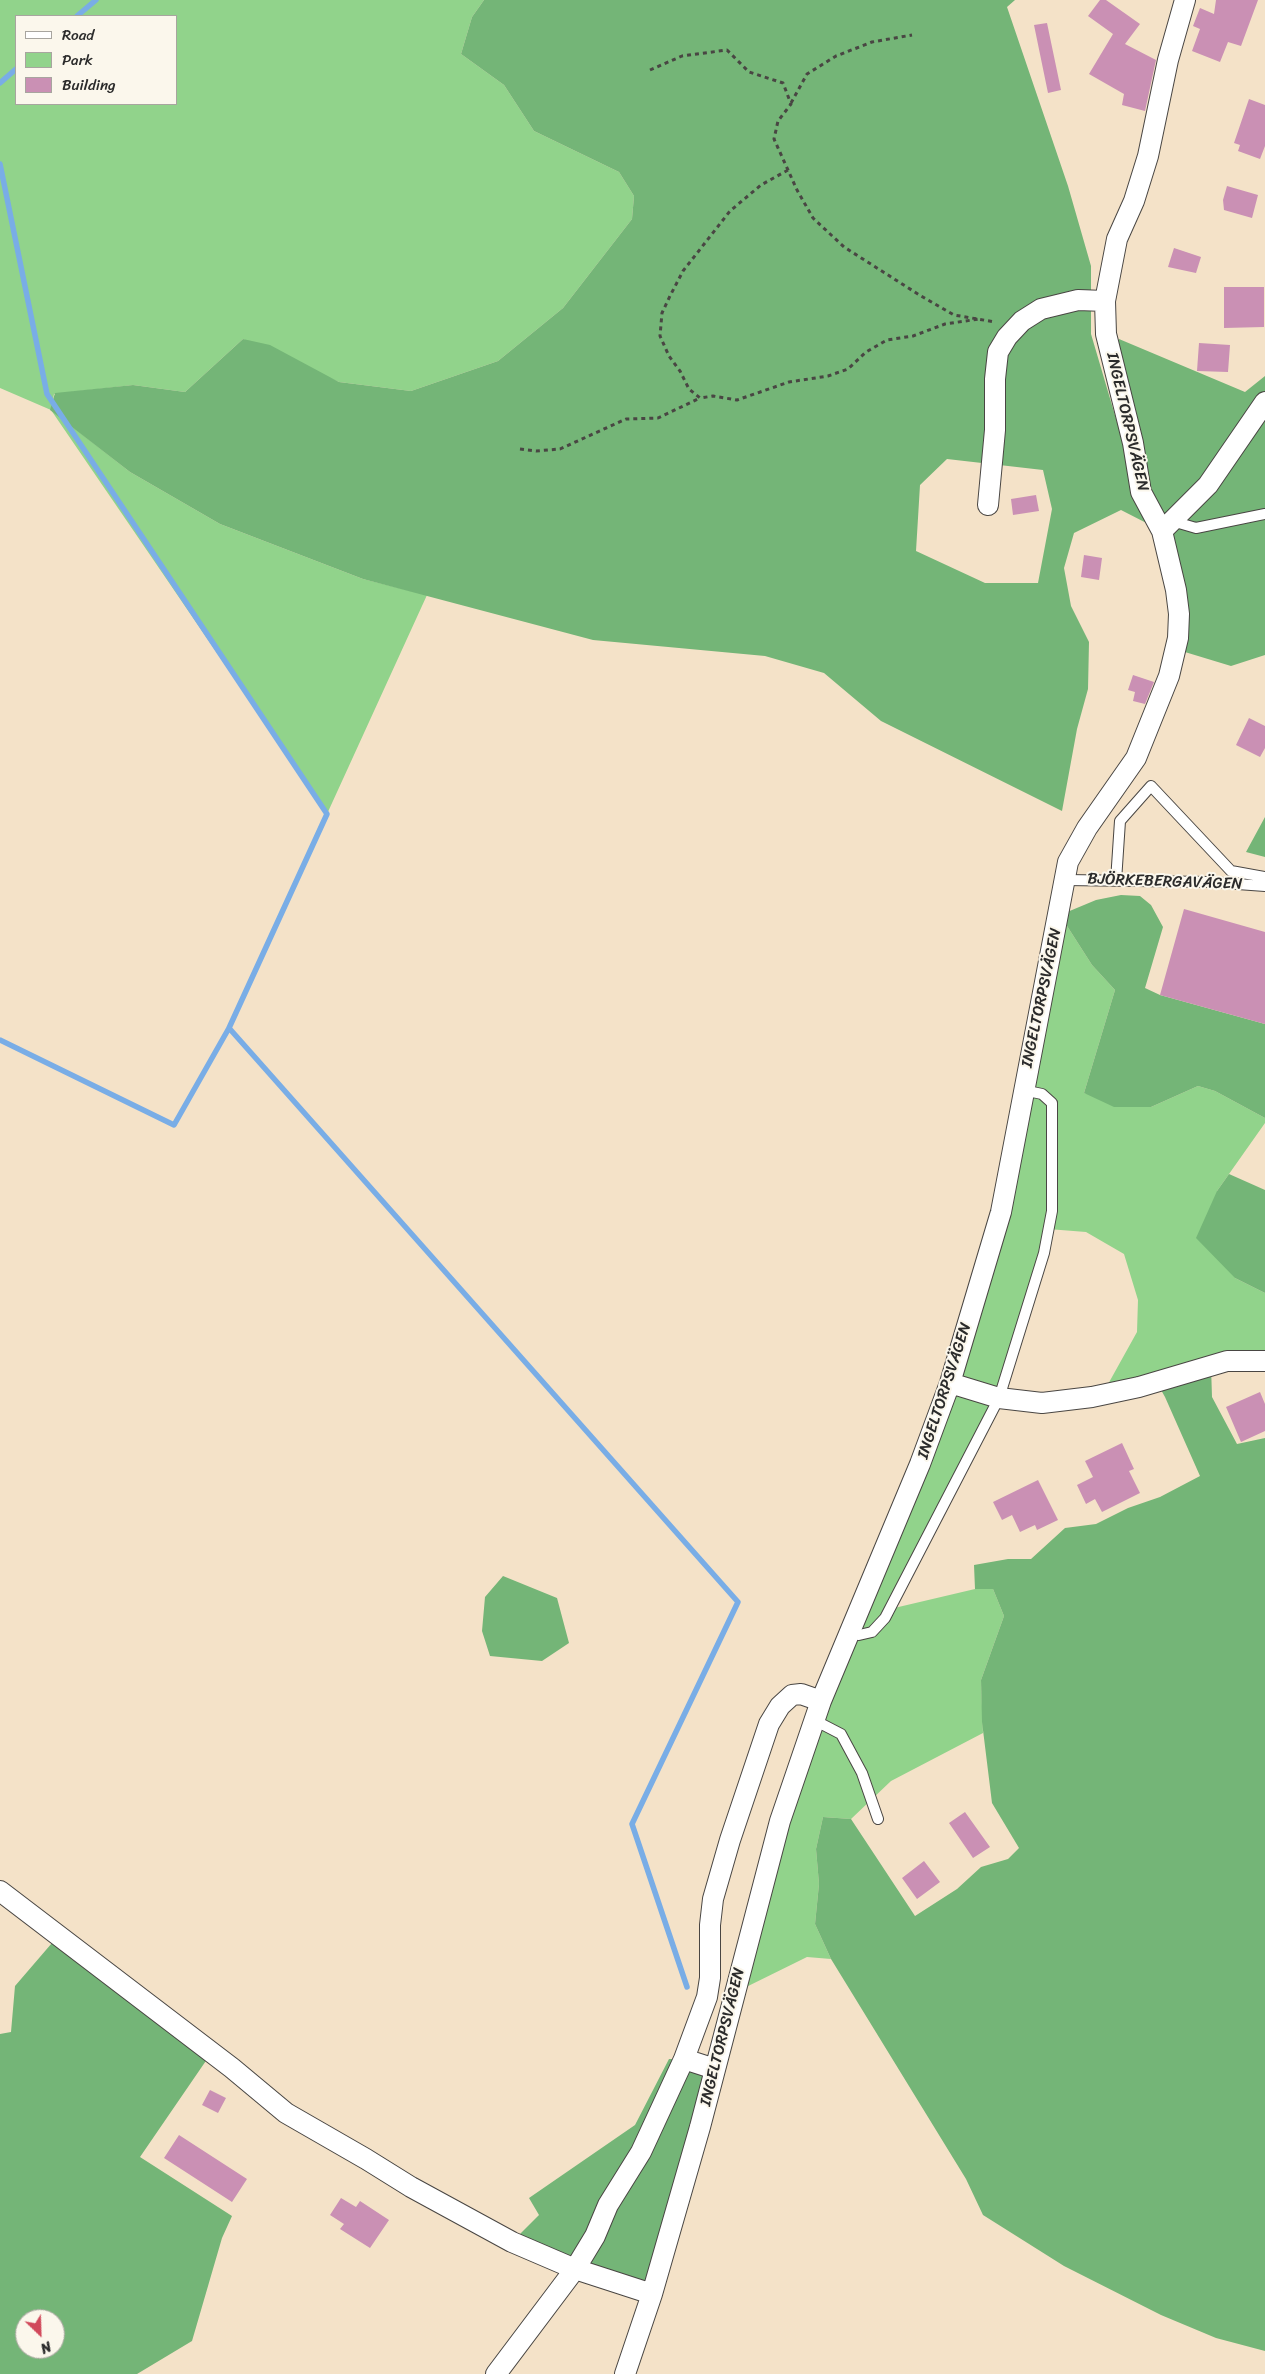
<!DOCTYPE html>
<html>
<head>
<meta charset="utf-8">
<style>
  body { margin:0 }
  #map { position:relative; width:1265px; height:2374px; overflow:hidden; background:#f4e2c8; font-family:Sriracha,sans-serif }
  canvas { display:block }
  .legend { position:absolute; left:15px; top:15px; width:162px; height:90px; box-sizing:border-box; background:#fbf7ec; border:1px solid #a8a59f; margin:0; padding:6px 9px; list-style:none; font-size:15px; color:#2b2b2b }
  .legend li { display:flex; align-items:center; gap:10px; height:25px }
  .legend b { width:25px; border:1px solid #a8a59f }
  .north { position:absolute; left:15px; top:2309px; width:50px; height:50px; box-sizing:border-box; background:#fbf7ec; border:1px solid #a8a59f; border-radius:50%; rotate:156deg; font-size:14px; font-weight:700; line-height:20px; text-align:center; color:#2b2b2b }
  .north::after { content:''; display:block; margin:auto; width:18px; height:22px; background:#d1495b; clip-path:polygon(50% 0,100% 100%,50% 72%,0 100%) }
</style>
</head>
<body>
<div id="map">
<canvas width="1265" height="2374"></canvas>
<ul class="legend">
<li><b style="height:6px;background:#fff"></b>Road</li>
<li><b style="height:14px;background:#91d38b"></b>Park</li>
<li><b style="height:14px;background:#ca90b4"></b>Building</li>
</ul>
<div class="north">N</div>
</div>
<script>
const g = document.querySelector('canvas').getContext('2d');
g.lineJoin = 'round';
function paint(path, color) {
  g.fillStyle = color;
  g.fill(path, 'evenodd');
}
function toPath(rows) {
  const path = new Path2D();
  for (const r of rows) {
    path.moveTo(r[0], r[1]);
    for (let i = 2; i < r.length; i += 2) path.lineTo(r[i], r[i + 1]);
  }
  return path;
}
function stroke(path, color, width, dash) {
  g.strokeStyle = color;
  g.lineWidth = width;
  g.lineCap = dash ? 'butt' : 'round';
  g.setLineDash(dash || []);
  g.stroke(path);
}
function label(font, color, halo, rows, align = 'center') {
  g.font = font + ' Sriracha,sans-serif';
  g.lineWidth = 4;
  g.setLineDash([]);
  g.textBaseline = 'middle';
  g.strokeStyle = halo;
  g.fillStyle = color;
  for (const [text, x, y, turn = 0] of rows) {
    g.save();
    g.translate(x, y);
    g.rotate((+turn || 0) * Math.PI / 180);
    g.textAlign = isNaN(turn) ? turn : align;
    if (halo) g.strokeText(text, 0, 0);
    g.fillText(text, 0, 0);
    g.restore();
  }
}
const green = toPath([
  [0,0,484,0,472,17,461,54,504,85,534,131,619,172,634,196,632,219,563,308,498,361,411,391,339,382,243,339,185,392,133,385,54,394,51,410,130,472,220,524,363,579,427,595,327,814,51,410,0,388],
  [16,16,176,16,176,104,16,104],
  [1060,915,1092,965,1115,990,1084,1093,1151,1107,1198,1086,1215,1091,1265,1118,1265,1123,1217,1191,1235,1278,1265,1293,1265,1361,1102,1395,1137,1332,1138,1300,1124,1254,1086,1232,1048,1229,999,1398,890,1609,975,1589,993,1589,1004,1616,981,1680,983,1733,891,1781,851,1819,823,1817,816,1849,819,1884,815,1924,831,1959,807,1957,734,1993,780,1821,950,1383,1001,1212]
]);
const forest = toPath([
  [484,0,1015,0,1007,7,1068,186,1091,266,1091,334,1137,490,1113,364,1119,339,1245,392,1265,376,1265,655,1231,666,1175,649,1162,531,1121,510,1074,533,1064,568,1071,606,1089,642,1088,689,1077,729,1062,811,881,721,824,673,765,656,593,640,363,579,220,524,130,472,50,410,55,393,133,385,185,392,243,339,270,345,339,382,411,391,498,361,563,308,632,219,634,196,619,172,534,131,504,85,461,54,472,17],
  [947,459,1043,470,1052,509,1038,583,985,583,916,551,920,485],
  [1265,817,1265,857,1246,852],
  [1121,895,1140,896,1151,905,1163,927,1145,988,1160,995,1265,1024,1265,1118,1215,1091,1198,1086,1151,1107,1114,1107,1084,1093,1115,990,1092,965,1060,915,1096,900],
  [1229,1174,1265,1190,1265,1293,1235,1278,1196,1238,1217,1191],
  [1211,1366,1212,1397,1237,1444,1265,1438,1265,2351,1216,2338,1161,2315,1064,2266,983,2215,966,2179,831,1959,815,1924,819,1884,816,1849,823,1817,851,1819,915,1916,957,1889,981,1867,1008,1859,1019,1848,992,1803,982,1722,981,1680,1004,1616,993,1589,975,1589,974,1565,1008,1559,1031,1559,1065,1528,1096,1524,1128,1508,1160,1497,1200,1476,1165,1397,1156,1381],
  [503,1576,557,1598,569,1643,542,1661,490,1656,482,1631,485,1597],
  [58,1936,212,2052,140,2157,232,2216,222,2238,192,2341,137,2374,0,2374,0,2034,11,2032,15,1986],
  [25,2319,55,2319,55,2349,25,2349],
  [669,2059,684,2059,715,2069,652,2294,512,2242,539,2215,529,2198,635,2125]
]);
const stream = toPath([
  [77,16,96,0],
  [0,83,16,69],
  [0,164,47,394,327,814,229,1028],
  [0,1040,174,1125,229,1028,738,1602,632,1824,687,1987]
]);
const building = toPath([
  [1100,0,1106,0,1140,24,1125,44,1156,60,1145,111,1122,105,1124,94,1089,74,1113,34,1088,16],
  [1216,0,1258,0,1241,46,1228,42,1220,62,1192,51,1200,29,1193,26,1200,8,1214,14],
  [1047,23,1061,90,1048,93,1034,25],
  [1249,99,1265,105,1265,146,1260,159,1238,151,1240,145,1234,143],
  [1227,186,1258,195,1252,218,1224,210,1223,200],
  [1174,248,1201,257,1196,273,1168,267],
  [1224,287,1264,287,1264,327,1224,328],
  [1199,343,1230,345,1228,372,1197,371],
  [1036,495,1039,511,1013,515,1011,499],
  [1084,555,1102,558,1099,580,1081,577],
  [1133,675,1154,682,1145,704,1133,701,1135,692,1128,690],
  [1249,718,1265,726,1265,748,1260,757,1236,745],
  [1184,909,1265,932,1265,1024,1160,995],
  [1260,1392,1265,1404,1265,1431,1241,1442,1226,1407],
  [1122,1443,1134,1469,1129,1471,1140,1493,1102,1512,1095,1499,1086,1504,1077,1485,1093,1477,1085,1461],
  [1038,1480,1058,1520,1037,1530,1035,1525,1020,1532,1012,1515,1002,1520,993,1502],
  [965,1812,990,1847,973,1858,949,1823],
  [924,1861,940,1882,917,1899,902,1878],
  [210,2090,226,2098,218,2113,202,2105],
  [179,2135,247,2179,232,2202,164,2158],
  [341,2198,356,2207,360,2201,389,2220,370,2248,340,2229,344,2224,330,2215]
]);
const path = toPath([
  [650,70,682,56,727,50,749,72,783,83,791,104,778,121,774,139,797,190,813,218,844,247,921,296,954,315,995,322],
  [791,103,807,74,836,56,872,42,912,35],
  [788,170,761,185,730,211,683,271,670,296,662,313,660,336,669,356,680,371,689,389,700,398,713,396,737,400,789,382,828,376,848,369,866,352,887,340,913,336,945,324,979,319],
  [520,449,536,451,560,449,626,419,658,418,700,398]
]);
const service = toPath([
  [1172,521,1196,528,1265,514],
  [1065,880,1210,882,1265,886],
  [1116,881,1120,821,1151,786,1231,871,1265,877],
  [849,1631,859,1635,872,1632,885,1618,999,1398,1044,1253,1052,1211,1052,1103,1042,1094,1023,1090],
  [814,1720,841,1734,862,1773,878,1819]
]);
const minor = toPath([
  [988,505,995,430,995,379,998,352,1007,337,1022,321,1041,309,1078,300,1105,301],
  [1162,531,1208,485,1265,402],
  [950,1383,999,1398,1042,1403,1092,1397,1139,1387,1227,1361,1265,1361],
  [0,1891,232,2068,286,2113,366,2159,411,2187,512,2242,575,2269,652,2294],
  [684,2059,707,1997,710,1978,710,1925,713,1899,730,1840,769,1724,780,1706,792,1695,801,1694,821,1701],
  [496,2374,575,2269,595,2236,608,2205,641,2152,684,2059,715,2069],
  [625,2374,652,2294,700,2127,780,1821,821,1701,920,1464,950,1383,1001,1212,1068,862,1087,828,1136,758,1169,676,1178,638,1179,614,1176,590,1162,531,1141,492,1133,443,1106,334,1105,301,1117,239,1134,201,1148,156,1168,60,1185,0]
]);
const streetNames = [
  ["INGELTORPSVÄGEN",1127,422,77],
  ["BJÖRKEBERGAVÄGEN",1165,882,2],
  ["INGELTORPSVÄGEN",1042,998,-78],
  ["INGELTORPSVÄGEN",945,1391,-72],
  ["INGELTORPSVÄGEN",723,2037,-76]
];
paint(green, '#91d38b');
paint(forest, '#74b577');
stroke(stream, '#79ade6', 5.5);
paint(building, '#ca90b4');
stroke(service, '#494643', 12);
stroke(minor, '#494643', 22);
stroke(path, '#494643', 3, [4, 4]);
stroke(service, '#fff', 10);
stroke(minor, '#fff', 20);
label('16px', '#2b2b2b', '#fbf7ec', streetNames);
</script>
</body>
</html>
